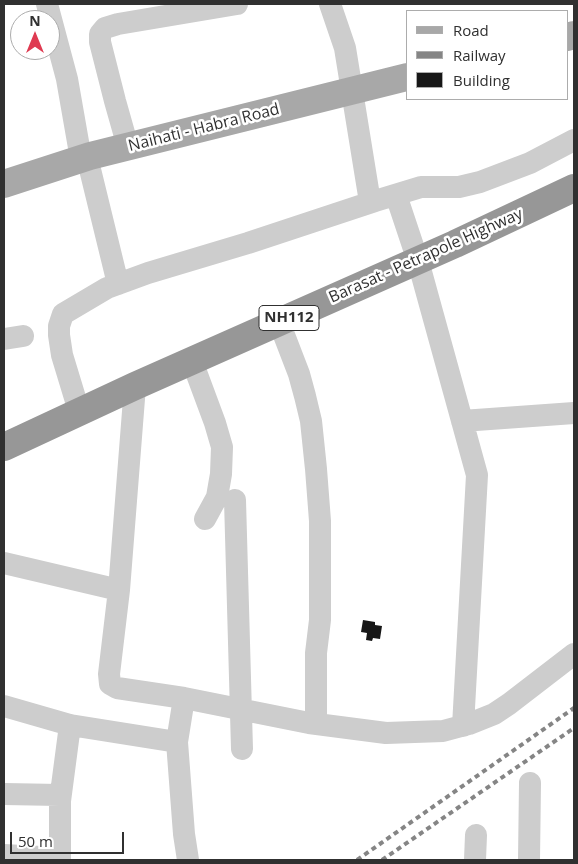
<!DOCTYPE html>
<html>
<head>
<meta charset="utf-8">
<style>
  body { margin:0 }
  #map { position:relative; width:578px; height:864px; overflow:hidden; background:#fff; font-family:"Open Sans",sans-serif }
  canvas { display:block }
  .frame { position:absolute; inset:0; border:5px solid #303030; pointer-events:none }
  .legend { position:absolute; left:406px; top:10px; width:162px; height:90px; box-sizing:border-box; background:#fff; border:1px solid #acacac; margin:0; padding:6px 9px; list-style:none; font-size:15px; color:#303030 }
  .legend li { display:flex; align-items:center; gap:10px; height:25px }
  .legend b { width:25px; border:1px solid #acacac }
  .north { position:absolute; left:10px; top:10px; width:50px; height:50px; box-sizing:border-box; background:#fff; border:1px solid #acacac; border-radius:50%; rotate:0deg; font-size:14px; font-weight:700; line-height:20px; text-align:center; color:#303030 }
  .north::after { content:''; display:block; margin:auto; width:18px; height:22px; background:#df3a51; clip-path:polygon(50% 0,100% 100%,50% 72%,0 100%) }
  .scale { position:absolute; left:10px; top:832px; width:114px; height:22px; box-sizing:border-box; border:2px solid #303030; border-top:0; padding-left:6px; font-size:15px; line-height:18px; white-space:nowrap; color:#303030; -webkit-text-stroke:4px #fff; paint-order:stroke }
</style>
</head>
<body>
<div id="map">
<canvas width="578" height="864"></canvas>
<div class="frame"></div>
<ul class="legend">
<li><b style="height:6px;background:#a8a8a8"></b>Road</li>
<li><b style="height:6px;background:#858585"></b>Railway</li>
<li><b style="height:14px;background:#171717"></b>Building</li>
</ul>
<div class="north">N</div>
<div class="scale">50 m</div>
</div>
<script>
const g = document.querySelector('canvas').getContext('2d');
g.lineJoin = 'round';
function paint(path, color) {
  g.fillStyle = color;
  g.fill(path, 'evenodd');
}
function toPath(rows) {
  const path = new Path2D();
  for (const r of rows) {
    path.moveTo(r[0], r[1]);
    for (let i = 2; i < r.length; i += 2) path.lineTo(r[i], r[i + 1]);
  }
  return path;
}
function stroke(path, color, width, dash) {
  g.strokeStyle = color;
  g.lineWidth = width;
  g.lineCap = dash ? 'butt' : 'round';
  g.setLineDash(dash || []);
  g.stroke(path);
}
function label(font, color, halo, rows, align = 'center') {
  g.font = font + ' "Open Sans",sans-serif';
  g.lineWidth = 5;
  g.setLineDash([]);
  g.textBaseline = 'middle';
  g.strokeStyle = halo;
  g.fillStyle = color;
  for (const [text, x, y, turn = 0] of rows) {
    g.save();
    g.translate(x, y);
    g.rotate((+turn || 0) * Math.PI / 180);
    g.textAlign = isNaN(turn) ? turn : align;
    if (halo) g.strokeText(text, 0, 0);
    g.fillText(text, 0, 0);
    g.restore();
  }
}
const building = toPath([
  [363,620,375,622,375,625,382,626,380,639,373,638,372,641,366,640,367,633,361,632]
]);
const minor = toPath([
  [47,4,67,79,81,159],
  [330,4,345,48,370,202],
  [128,147,115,101,100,42,100,34,105,28,118,24,237,4],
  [87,157,118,284],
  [396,195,418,261,477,475,463,726],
  [279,322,299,374,305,396,311,421,316,469,320,521,320,620,316,653,316,724],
  [4,339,23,336],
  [192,361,215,423,222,447,221,474,217,497,205,519],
  [135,386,119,590,109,674,110,684,117,688,184,698,309,723,386,733,443,731,469,724,494,714,509,704,574,654],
  [79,411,62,355,59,335,59,326,63,314,107,288,148,273,248,243,375,201,421,187,459,187,480,182,530,163,574,140],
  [462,421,574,413],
  [235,500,242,749],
  [4,563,119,590],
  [184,698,177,742,184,834,188,860],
  [4,706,70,725,177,742],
  [4,794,60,795],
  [4,855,60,858],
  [60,860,60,801,70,725],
  [475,860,476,835],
  [529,860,530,783]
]);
const major = toPath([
  [567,37,574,35],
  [4,184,90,156,407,77]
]);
const highway = toPath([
  [4,447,135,386,455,244,574,188]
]);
const rail = toPath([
  [357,860,574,708],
  [382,860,574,728]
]);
const shields = [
  [289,318,60]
];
const shieldNames = [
  ["NH112",289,318]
];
const streetNames = [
  ["Naihati - Habra Road",204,128,-14],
  ["Barasat - Petrapole Highway",426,256,-24]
];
paint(building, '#171717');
stroke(minor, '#cdcdcd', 22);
stroke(major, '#a8a8a8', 28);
stroke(highway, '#979797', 28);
stroke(rail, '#858585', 4, [5, 4]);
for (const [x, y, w] of shields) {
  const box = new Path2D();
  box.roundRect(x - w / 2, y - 12.5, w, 25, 4);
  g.fillStyle = '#fff';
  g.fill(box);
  stroke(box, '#303030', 1);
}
label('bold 15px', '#303030', null, shieldNames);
label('16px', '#303030', '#fff', streetNames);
</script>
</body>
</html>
